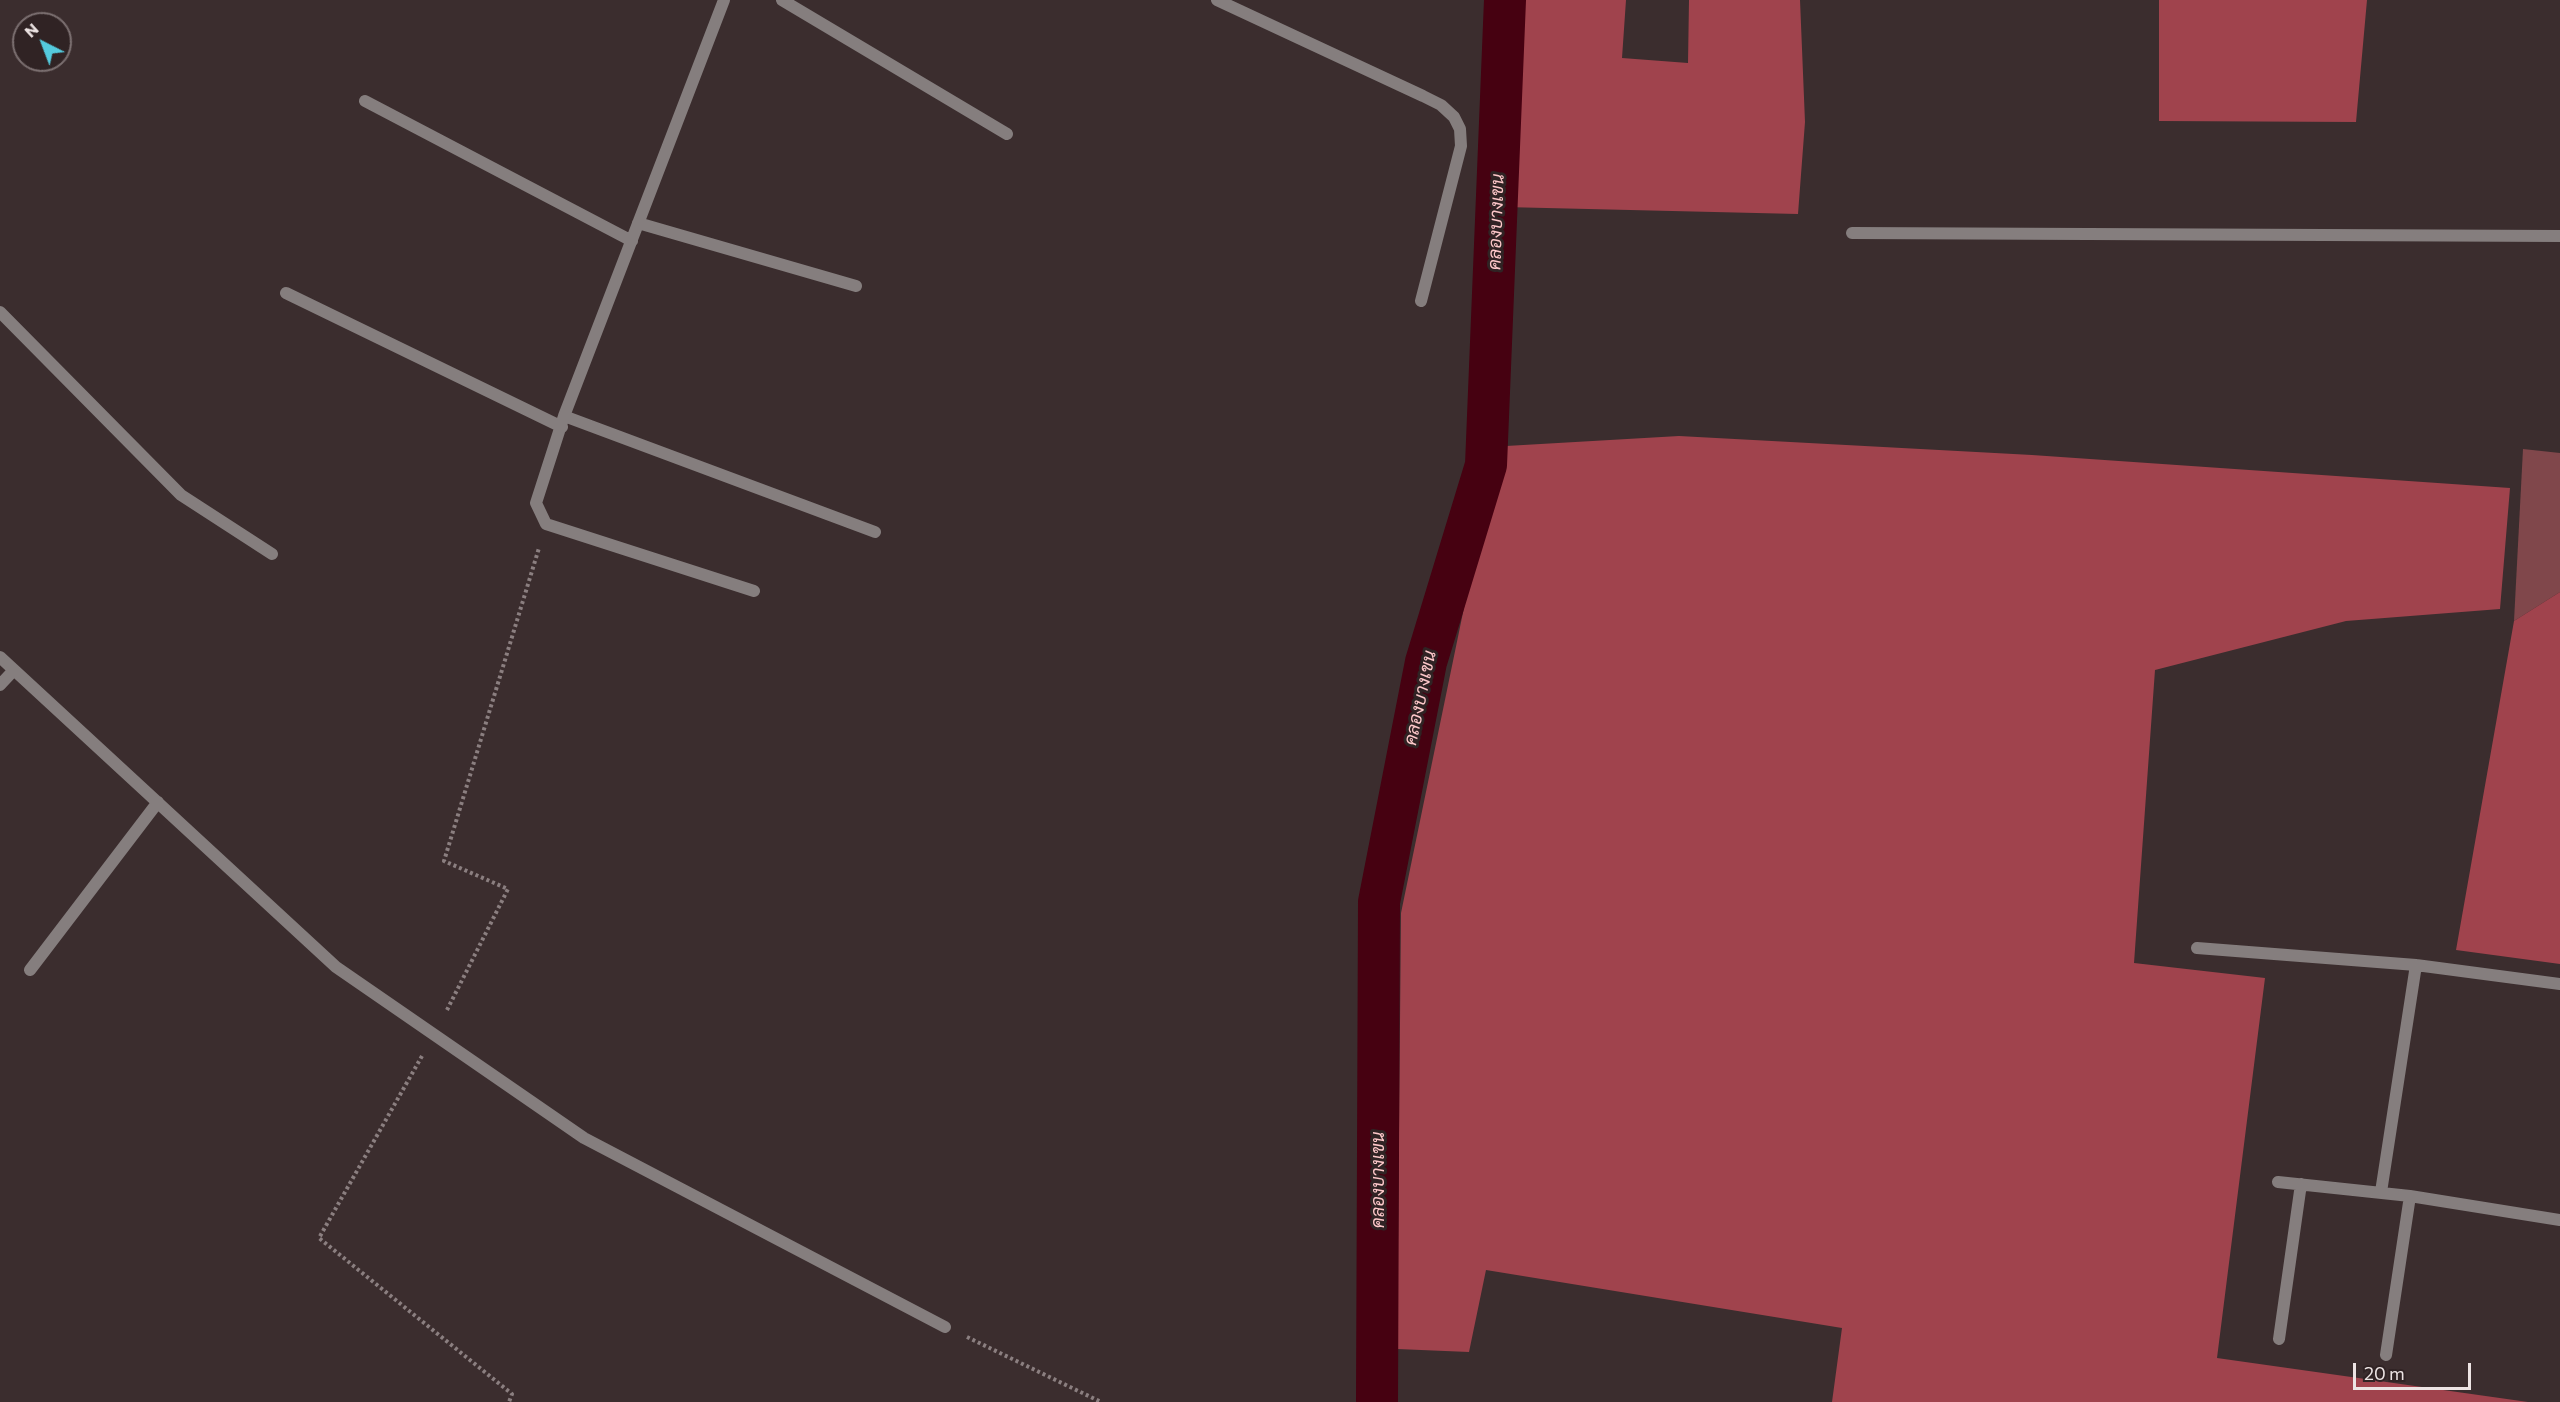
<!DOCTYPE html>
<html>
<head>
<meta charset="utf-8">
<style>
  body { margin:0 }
  #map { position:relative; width:2560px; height:1402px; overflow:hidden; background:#3b2d2e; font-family:Commissioner,sans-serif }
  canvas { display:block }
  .north { position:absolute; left:12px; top:12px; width:60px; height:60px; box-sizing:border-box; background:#302324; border:2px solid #7c7071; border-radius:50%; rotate:318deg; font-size:16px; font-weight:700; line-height:24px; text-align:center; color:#ede4e4 }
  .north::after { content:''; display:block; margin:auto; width:21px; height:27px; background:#54cadd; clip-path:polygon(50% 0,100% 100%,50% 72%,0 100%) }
  .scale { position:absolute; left:2353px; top:1363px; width:118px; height:27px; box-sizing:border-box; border:3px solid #ede4e4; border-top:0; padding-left:8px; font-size:18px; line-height:21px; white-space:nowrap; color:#ede4e4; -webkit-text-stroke:4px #302324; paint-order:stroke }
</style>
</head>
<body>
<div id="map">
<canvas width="2560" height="1402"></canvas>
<div class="north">N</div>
<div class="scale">20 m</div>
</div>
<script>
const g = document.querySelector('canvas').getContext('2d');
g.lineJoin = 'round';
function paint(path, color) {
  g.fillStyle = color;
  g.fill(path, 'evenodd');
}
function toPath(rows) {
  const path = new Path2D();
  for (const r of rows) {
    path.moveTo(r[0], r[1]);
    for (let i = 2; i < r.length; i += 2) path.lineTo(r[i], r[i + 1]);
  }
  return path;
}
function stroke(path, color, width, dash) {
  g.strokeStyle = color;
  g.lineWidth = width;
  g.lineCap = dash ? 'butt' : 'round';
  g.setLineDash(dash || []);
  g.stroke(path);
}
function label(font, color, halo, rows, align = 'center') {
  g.font = font + ' Commissioner,Sarabun,sans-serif';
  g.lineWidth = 6;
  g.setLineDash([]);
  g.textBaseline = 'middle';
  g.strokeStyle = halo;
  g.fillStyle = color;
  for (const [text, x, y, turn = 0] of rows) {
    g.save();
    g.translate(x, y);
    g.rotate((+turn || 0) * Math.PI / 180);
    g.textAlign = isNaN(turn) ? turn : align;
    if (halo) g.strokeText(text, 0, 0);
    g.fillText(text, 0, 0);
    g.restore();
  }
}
const green = toPath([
  [2523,449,2560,453,2560,592,2514,621]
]);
const forest = toPath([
  [1518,0,1626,0,1622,58,1688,63,1689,0,1800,0,1805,122,1798,214,1504,207],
  [2159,0,2367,0,2356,122,2159,121],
  [1679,436,2032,455,2510,488,2500,609,2346,621,2155,670,2134,963,2265,978,2217,1358,2528,1402,1832,1402,1842,1328,1486,1270,1469,1352,1397,1349,1401,913,1466,598,1506,446],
  [2560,592,2560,964,2456,950,2514,621]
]);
const canal = toPath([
  [1377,1402,1379,902,1426,662,1486,465,1505,0]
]);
const path = toPath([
  [447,1010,508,889,444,861,539,548],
  [422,1056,319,1238,512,1394,509,1402],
  [967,1337,1101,1402]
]);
const street = toPath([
  [724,0,564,416,536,503,546,524,754,591],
  [782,0,1007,134],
  [1217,0,1423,96,1441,105,1454,117,1460,129,1461,146,1421,301],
  [365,101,632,241],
  [638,223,856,286],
  [1852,233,2560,236],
  [286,293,562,427],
  [0,312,181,495,272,554],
  [564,416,875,532],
  [0,657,336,967,584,1138,945,1327],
  [0,685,14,670],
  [2197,948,2416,965,2560,984],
  [30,970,158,802],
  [2278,1182,2410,1196,2560,1220],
  [2381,1192,2416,965],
  [2279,1339,2301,1184],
  [2386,1355,2410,1196]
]);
const waterNames = [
  ["คลองบางเขน",1496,222,-88],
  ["คลองบางเขน",1420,698,-78],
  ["คลองบางเขน",1378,1180,-90]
];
paint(green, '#80474b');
paint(forest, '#a0434d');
stroke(canal, '#460111', 42);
stroke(path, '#8b7f80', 4, [3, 3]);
stroke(street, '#857e7e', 12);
label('italic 18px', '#fec8ca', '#302324', waterNames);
</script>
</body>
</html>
